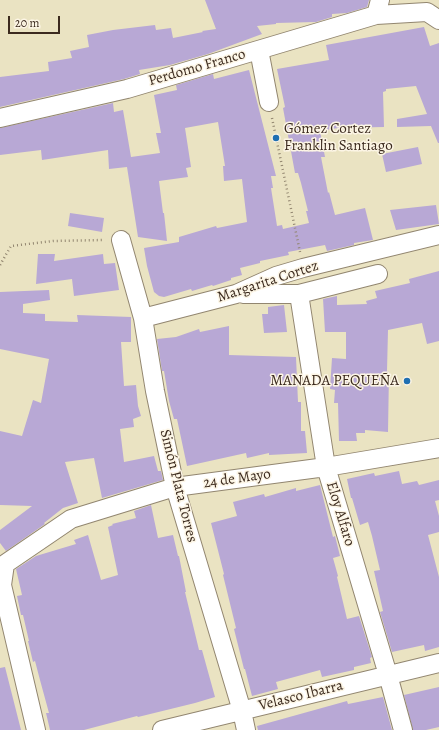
<!DOCTYPE html>
<html>
<head>
<meta charset="utf-8">
<style>
  body { margin:0 }
  #map { position:relative; width:439px; height:730px; overflow:hidden; background:#eae3c2; font-family:Alegreya,serif }
  canvas { display:block }
  .scale { position:absolute; left:8px; top:16px; width:52px; height:18px; box-sizing:border-box; border:2px solid #3b2a1e; border-top:0; padding-left:5px; font-size:12px; line-height:14px; white-space:nowrap; color:#3b2a1e; -webkit-text-stroke:3px #fcf5e5; paint-order:stroke }
</style>
</head>
<body>
<div id="map">
<canvas width="439" height="730"></canvas>
<div class="scale">20 m</div>
</div>
<script>
const g = document.querySelector('canvas').getContext('2d');
g.lineJoin = 'round';
function paint(path, color) {
  g.fillStyle = color;
  g.fill(path, 'evenodd');
}
function toPath(rows) {
  const path = new Path2D();
  for (const r of rows) {
    path.moveTo(r[0], r[1]);
    for (let i = 2; i < r.length; i += 2) path.lineTo(r[i], r[i + 1]);
  }
  return path;
}
function stroke(path, color, width, dash) {
  g.strokeStyle = color;
  g.lineWidth = width;
  g.lineCap = dash ? 'butt' : 'round';
  g.setLineDash(dash || []);
  g.stroke(path);
}
function label(font, color, halo, rows, align = 'center') {
  g.font = font + ' Alegreya,serif';
  g.lineWidth = 3;
  g.setLineDash([]);
  g.textBaseline = 'middle';
  g.strokeStyle = halo;
  g.fillStyle = color;
  for (const [text, x, y, turn = 0] of rows) {
    g.save();
    g.translate(x, y);
    g.rotate((+turn || 0) * Math.PI / 180);
    g.textAlign = isNaN(turn) ? turn : align;
    if (halo) g.strokeText(text, 0, 0);
    g.fillText(text, 0, 0);
    g.restore();
  }
}
const building = toPath([
  [205,0,369,0,367,7,347,13,332,14,332,17,316,22,276,23,276,24,257,26,262,34,208,54,170,65,139,70,140,74,124,79,0,107,0,77,49,71,48,62,72,58,70,51,89,47,87,35,113,30,155,25,156,30,171,28,173,38,203,32,202,31,216,29],
  [424,27,430,46,439,43,439,143,438,143,431,126,397,127,397,119,427,114,416,86,386,89,386,91,383,92,384,127,338,128,320,131,325,157,321,157,328,193,329,192,335,215,365,208,373,240,354,243,354,245,327,251,325,245,288,252,289,255,260,261,260,263,240,268,242,275,231,278,231,280,213,286,212,285,192,291,191,289,164,297,159,296,154,292,147,266,144,248,179,242,179,237,216,226,217,228,247,222,242,179,224,181,223,166,225,166,218,122,185,128,191,167,186,168,188,177,159,181,163,213,164,213,167,241,138,237,127,167,109,169,108,150,42,160,41,150,0,155,0,128,113,103,114,112,123,110,131,157,160,153,156,133,161,133,154,95,177,90,176,85,213,74,214,79,249,70,276,176,271,176,273,188,271,188,277,226,282,225,283,229,309,223,306,211,308,211,301,183,298,173,295,173,283,108,285,107,277,69,329,60,326,45],
  [418,147,422,164,386,172,382,154],
  [436,205,439,224,396,230,390,210],
  [70,213,104,218,102,232,68,226],
  [38,254,55,254,54,261,103,254,104,264,115,263,119,290,74,296,72,279,36,284],
  [439,271,439,341,427,344,422,323,388,330,387,371,389,372,388,432,365,430,365,433,356,433,357,441,339,441,338,403,334,403,335,390,330,389,332,358,346,359,346,332,325,332,323,299,337,296,337,305,367,304,366,301,377,298,375,291,410,283,409,279],
  [49,290,50,300,23,304,23,313,45,314,45,321,78,322,77,315,131,317,131,342,121,342,124,386,136,385,138,406,141,416,133,419,134,427,120,429,124,462,154,456,158,471,161,471,163,480,102,498,94,458,65,462,78,503,63,508,44,523,45,524,6,551,0,543,0,530,32,506,0,505,0,431,22,436,33,400,41,403,49,359,0,349,0,292],
  [284,305,287,332,264,333,262,314,268,314,268,307],
  [229,326,229,355,296,357,298,402,301,402,301,431,305,431,307,453,269,455,269,453,247,458,246,453,187,466,177,419,174,419,169,401,164,371,162,371,157,339,176,337,199,329,200,332],
  [399,471,402,484,417,481,419,485,439,480,439,500,435,501,439,516,439,532,428,535,439,577,439,647,425,651,424,645,392,652,380,612,383,611,374,571,380,570,372,536,368,522,360,525,352,498,351,498,347,479,374,473,375,476],
  [320,485,333,537,335,536,340,556,333,558,338,576,337,577,347,619,359,616,372,657,370,658,371,663,354,667,354,670,322,677,320,670,276,682,278,689,252,696,245,669,244,669,234,629,236,628,223,575,224,574,211,523,237,516,233,502,264,494,265,497,296,488,296,491],
  [151,505,158,538,173,535,178,556,179,556,186,592,185,592,199,650,202,650,215,697,195,703,138,717,137,716,84,730,50,730,46,713,49,713,40,680,35,661,33,662,28,641,29,641,23,615,21,615,17,596,22,595,16,569,36,556,76,544,74,540,88,535,101,580,118,575,108,527,113,525,112,524,136,518,134,511],
  [5,667,21,730,0,730,0,668],
  [439,687,439,727,426,730,413,730,404,695],
  [383,697,392,730,258,730,257,726,347,701,348,704]
]);
const path = toPath([
  [272,118,300,252],
  [0,265,11,246,53,241,104,240]
]);
const street = toPath([
  [376,15,427,12,439,20],
  [259,50,269,102],
  [0,118,127,89,376,15,380,0],
  [121,240,143,318,155,391,175,487,242,711,246,730],
  [243,294,299,294,378,274],
  [299,294,326,467,388,675,403,730],
  [143,318,236,294,276,276,303,268,439,235],
  [36,730,2,585,5,564,71,519,175,487,326,467,439,448],
  [162,730,439,663]
]);
const markers = [
  [276,138,4,"#1f6fb2"],
  [407,381,4,"#1f6fb2"]
];
const streetNames = [
  ["Perdomo Franco",197,68,-16],
  ["Margarita Cortez",268,282,-18],
  ["24 de Mayo",237,479,-8],
  ["Simón Plata Torres",178,486,76],
  ["Eloy Alfaro",340,514,73],
  ["Velasco Ibarra",301,696,-14]
];
const poiNames = [
  ["Gómez Cortez",284,129],
  ["Franklin Santiago",284,146],
  ["MANADA PEQUEÑA",399,381,"right"]
];
paint(building, '#b8a8d5');
stroke(street, '#928670', 20);
stroke(path, '#928670', 2.5, [1, 3]);
stroke(street, '#fff', 18);
for (const [x, y, r, color] of markers) {
  const dot = new Path2D();
  dot.arc(x, y, r, 0, 2 * Math.PI);
  g.fillStyle = color;
  g.fill(dot);
  stroke(dot, '#fcf5e5', 1.5);
}
label('15px', '#3b2a1e', '#fcf5e5', streetNames);
label('15px', '#3b2a1e', '#fcf5e5', poiNames, 'left');
</script>
</body>
</html>
